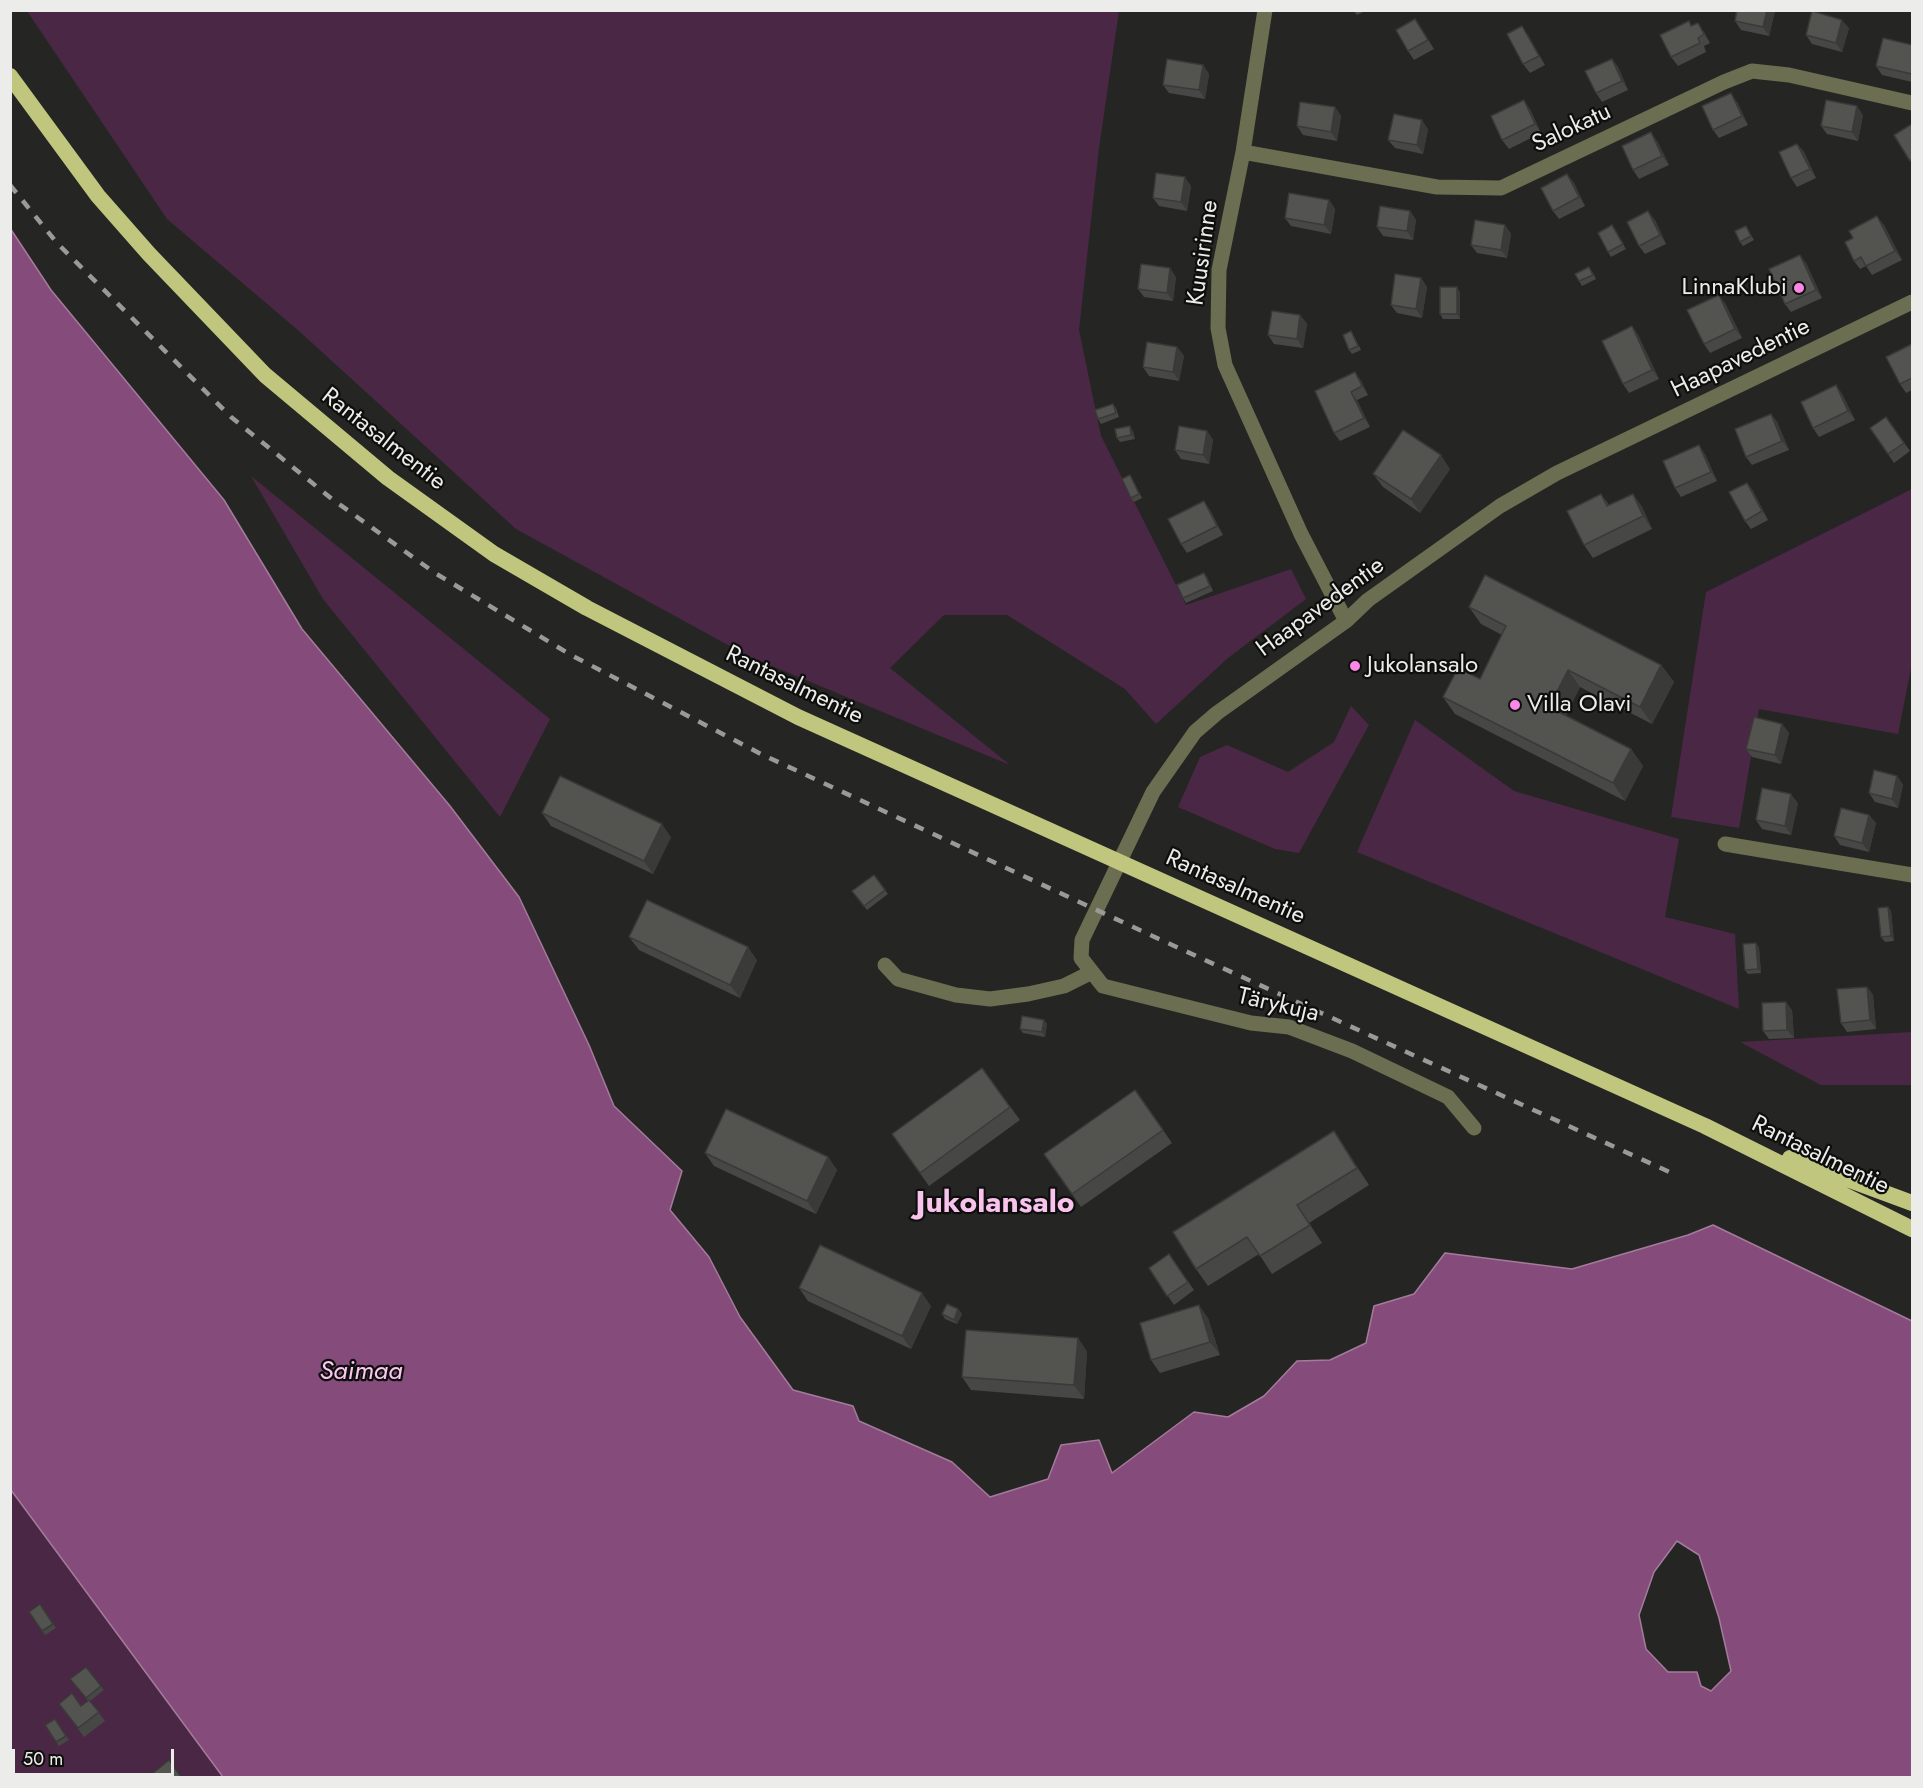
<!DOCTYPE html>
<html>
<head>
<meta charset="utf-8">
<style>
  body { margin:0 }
  #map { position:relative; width:1923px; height:1788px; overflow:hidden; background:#252623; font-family:Jost,sans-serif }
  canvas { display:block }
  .frame { position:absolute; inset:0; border:12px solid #ececeb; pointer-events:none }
  .scale { position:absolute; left:12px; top:1749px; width:162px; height:27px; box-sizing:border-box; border:3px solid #ececeb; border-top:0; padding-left:8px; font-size:18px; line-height:21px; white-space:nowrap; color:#ececeb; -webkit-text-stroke:4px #0e0f0d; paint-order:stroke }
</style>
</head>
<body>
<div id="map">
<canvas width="1923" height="1788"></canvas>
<div class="frame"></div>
<div class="scale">50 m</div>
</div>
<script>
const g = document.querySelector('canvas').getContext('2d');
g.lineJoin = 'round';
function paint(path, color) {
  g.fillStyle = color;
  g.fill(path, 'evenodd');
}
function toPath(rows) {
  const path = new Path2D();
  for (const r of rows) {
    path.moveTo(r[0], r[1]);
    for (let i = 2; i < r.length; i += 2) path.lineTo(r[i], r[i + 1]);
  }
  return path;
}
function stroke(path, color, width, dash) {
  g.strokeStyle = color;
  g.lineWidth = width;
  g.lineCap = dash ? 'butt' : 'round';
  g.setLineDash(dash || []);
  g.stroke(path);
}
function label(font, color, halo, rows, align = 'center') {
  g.font = font + ' Jost,sans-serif';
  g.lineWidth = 4.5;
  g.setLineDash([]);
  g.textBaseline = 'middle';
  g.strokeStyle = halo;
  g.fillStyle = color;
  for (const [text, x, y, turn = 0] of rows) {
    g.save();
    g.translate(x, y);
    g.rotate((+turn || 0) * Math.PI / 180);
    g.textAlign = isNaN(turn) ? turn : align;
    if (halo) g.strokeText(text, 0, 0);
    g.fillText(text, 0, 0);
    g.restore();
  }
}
const green = toPath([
  [27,11,1119,11,1099,148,1079,330,1101,436,1186,605,1291,569,1306,599,1228,658,1156,724,1125,689,1007,615,944,615,890,668,1010,765,748,656,516,529,299,331,167,219],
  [251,476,550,719,500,817,323,599],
  [1912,489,1912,663,1898,734,1759,709,1739,828,1671,817,1706,592],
  [1351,706,1369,725,1299,853,1275,849,1178,807,1200,757,1227,745,1288,772,1334,742],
  [1415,720,1514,791,1679,839,1665,917,1735,934,1739,1009,1357,852],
  [1912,1032,1912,1085,1821,1085,1740,1042],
  [11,1490,223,1777,11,1777]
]);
const water = toPath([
  [10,228,51,290,224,500,302,629,450,806,519,897,589,1045,614,1106,682,1171,670,1210,709,1257,740,1317,793,1390,853,1406,859,1421,952,1462,990,1497,1048,1479,1061,1445,1099,1440,1112,1473,1194,1412,1228,1417,1264,1396,1297,1361,1330,1360,1366,1343,1374,1306,1414,1294,1445,1253,1572,1269,1688,1235,1713,1225,1912,1321,1912,1777,223,1777,11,1490,10,228],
  [1677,1541,1699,1555,1719,1618,1731,1671,1711,1691,1701,1686,1697,1672,1668,1672,1646,1649,1639,1615,1654,1572,1677,1541]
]);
const minor = toPath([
  [1265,10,1243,152,1219,270,1218,328,1225,365,1301,534,1346,621],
  [1243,152,1437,187,1501,188,1724,82,1752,71,1789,75,1912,103],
  [1725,844,1912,875],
  [885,965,898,979,956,995,990,999,1028,994,1064,986,1090,973],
  [1474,1128,1448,1097,1352,1051,1289,1027,1251,1023,1103,986,1081,958,1082,940,1153,792,1195,732,1217,713,1346,621,1368,600,1500,506,1557,473,1912,302]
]);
const trunk = toPath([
  [10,76,98,196,149,254,265,375,388,478,494,554,587,608,798,717,1705,1126,1912,1229],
  [1790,1158,1912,1203]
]);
const rail = toPath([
  [10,185,57,243,231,417,332,499,435,573,571,655,761,754,1159,939,1676,1175]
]);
const wall = toPath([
  [1353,10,1367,10,1357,15],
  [1775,11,1769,36,1741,30,1735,21],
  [1689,21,1692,26,1704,32,1710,43,1704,46,1706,52,1678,66,1671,57],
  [1421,28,1434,49,1414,60,1408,51],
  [1849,28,1842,52,1812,44,1806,35],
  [1528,35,1545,65,1530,73,1523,64],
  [1912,45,1912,82,1882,75,1876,66],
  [1612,59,1618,67,1628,90,1602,102,1596,93],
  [1203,65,1209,74,1205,99,1169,93,1163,85],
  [1737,102,1748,125,1719,138,1713,130],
  [1335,107,1341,116,1337,141,1303,135,1297,126],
  [1530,109,1541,133,1509,149,1502,140],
  [1863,115,1858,141,1827,134,1821,126],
  [1428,129,1423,154,1395,148,1388,140],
  [1657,141,1669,165,1639,179,1633,170],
  [1797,144,1804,152,1816,178,1797,187,1791,178],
  [1567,174,1574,183,1585,206,1559,219,1553,211],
  [1191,186,1187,211,1159,206,1153,198],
  [1329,200,1335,209,1331,234,1291,226,1285,218],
  [1410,211,1416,220,1413,240,1383,236,1377,227],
  [1655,220,1666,244,1645,254,1639,246],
  [1505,225,1511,234,1507,258,1477,253,1471,245],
  [1612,225,1626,249,1611,257,1608,252],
  [1884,225,1902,260,1872,275,1866,266,1860,269,1854,261],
  [1746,226,1754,240,1743,246,1740,242],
  [1806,263,1822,298,1791,312,1785,304],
  [1592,271,1596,279,1582,286,1579,281],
  [1176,277,1173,301,1144,297,1138,289],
  [1421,278,1427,287,1422,318,1397,313,1391,305],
  [1460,292,1460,319,1443,319,1440,314],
  [1725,303,1742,338,1710,353,1704,344],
  [1300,315,1307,324,1303,348,1274,344,1268,335],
  [1632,326,1638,335,1659,379,1629,393,1623,384],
  [1354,336,1361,350,1352,354,1349,350],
  [1912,344,1912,390,1906,393,1900,384],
  [1177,347,1184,356,1179,381,1149,376,1143,367],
  [1355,372,1361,381,1368,395,1357,400,1370,427,1340,441,1334,433],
  [1836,385,1842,394,1855,420,1819,437,1813,428],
  [1113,404,1116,408,1119,417,1101,424,1098,419],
  [1771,414,1777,422,1789,450,1752,465,1746,457],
  [1886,417,1910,451,1894,463,1870,428],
  [1133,431,1135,439,1120,442,1117,438],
  [1207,431,1213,440,1209,464,1181,459,1175,450],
  [1705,454,1717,481,1681,497,1675,488],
  [1450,469,1420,513,1383,487,1373,474],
  [1133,480,1142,498,1134,502,1131,498],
  [1747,483,1753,491,1768,520,1751,529,1745,521],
  [1601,494,1609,505,1633,494,1642,507,1652,529,1593,558,1584,545],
  [1204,501,1210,510,1223,535,1187,553,1181,544],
  [1204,573,1207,577,1213,591,1186,603,1183,598],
  [1469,607,1661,665,1674,682,1652,724,1580,687,1566,715,1631,749,1643,766,1625,801,1455,714,1443,697,1480,679,1502,635,1481,624],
  [1782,724,1789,733,1781,764,1752,757,1746,749],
  [1897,776,1903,785,1898,808,1875,802,1869,793],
  [1798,803,1791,835,1762,829,1756,820],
  [542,813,671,837,653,874,551,826],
  [1869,815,1876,823,1869,852,1840,845,1834,836],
  [874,875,888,894,867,910,852,891],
  [1888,907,1891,911,1894,941,1885,942,1881,937],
  [629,937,757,960,740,998,639,950],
  [1756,943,1759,948,1761,973,1748,974,1745,970],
  [1867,987,1873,995,1876,1029,1847,1032,1841,1023],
  [1792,1010,1794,1038,1769,1039,1763,1031],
  [1044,1020,1047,1024,1045,1037,1023,1033,1020,1029],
  [982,1068,1020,1120,929,1186,892,1134],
  [1135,1090,1172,1143,1081,1207,1044,1154],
  [1334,1131,1369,1185,1309,1223,1322,1243,1272,1274,1259,1254,1208,1286,1196,1269],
  [705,1153,828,1157,837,1170,816,1214,714,1166],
  [1169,1254,1194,1290,1174,1305,1149,1268],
  [799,1288,931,1306,911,1349,808,1301],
  [958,1309,962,1314,957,1324,945,1319,942,1314],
  [1208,1318,1220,1355,1160,1373,1151,1360],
  [1078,1338,1087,1352,1084,1399,971,1390,962,1377],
  [40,1604,56,1628,45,1635,29,1612],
  [86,1667,104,1690,90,1701,105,1721,84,1737,59,1704,81,1706,88,1701,70,1679],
  [55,1719,69,1740,59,1746,45,1725]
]);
const shadedWall = toPath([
  [1767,10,1775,10,1769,36,1763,27],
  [1842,20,1849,28,1842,52,1836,43],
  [1698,23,1704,32,1710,43,1704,34],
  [1522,26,1528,35,1545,65,1539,56],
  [1612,59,1618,67,1628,90,1622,81],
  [1203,65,1209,74,1205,99,1199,90],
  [1731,93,1737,102,1748,125,1742,116],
  [1524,100,1530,109,1541,133,1535,124],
  [1857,106,1863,115,1858,141,1852,132],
  [1335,107,1341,116,1337,141,1331,132],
  [1422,120,1428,129,1423,154,1417,145],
  [1651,132,1657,141,1669,165,1662,156],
  [1797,144,1804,152,1816,178,1810,169],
  [1567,174,1574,183,1585,206,1579,197],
  [1185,177,1191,186,1187,211,1181,202],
  [1329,200,1335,209,1331,234,1324,225],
  [1410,211,1416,220,1413,240,1407,231],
  [1648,211,1655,220,1666,244,1660,235],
  [1877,216,1884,225,1902,260,1895,251],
  [1505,225,1511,234,1507,258,1501,250],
  [1800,255,1806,263,1822,298,1816,290],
  [1170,268,1176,277,1173,301,1167,293],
  [1421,278,1427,287,1422,318,1416,309],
  [1457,287,1460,292,1460,319,1457,314],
  [1719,295,1725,303,1742,338,1735,329],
  [1300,315,1307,324,1303,348,1297,339],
  [1632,326,1638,335,1659,379,1652,370],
  [1177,347,1184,356,1179,381,1173,372],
  [1355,372,1361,381,1368,395,1362,386],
  [1836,385,1842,394,1855,420,1848,411],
  [1351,392,1357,400,1370,427,1364,418],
  [1771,414,1777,422,1789,450,1782,441],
  [1130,426,1133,431,1135,439,1131,435],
  [1207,431,1213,440,1209,464,1203,455],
  [1699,445,1705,454,1717,481,1711,472],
  [1441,455,1450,469,1420,513,1411,499],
  [1747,483,1753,491,1768,520,1762,511],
  [1633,494,1642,507,1652,529,1643,516],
  [1204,501,1210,510,1223,535,1217,526],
  [1661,665,1674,682,1652,724,1640,707],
  [1568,670,1580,687,1561,724,1549,707],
  [1782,724,1789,733,1781,764,1775,755],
  [1631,749,1643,766,1625,801,1613,783],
  [1897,776,1903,785,1898,808,1892,799],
  [1791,794,1798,803,1791,835,1785,826],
  [1869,815,1876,823,1869,852,1862,843],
  [662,824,671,837,653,874,644,861],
  [1888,907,1891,911,1894,941,1891,936],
  [1756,943,1759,948,1761,973,1758,969],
  [748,947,757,960,740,998,730,985],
  [1867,987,1873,995,1876,1029,1870,1020],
  [1786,1002,1792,1010,1794,1038,1787,1030],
  [1044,1020,1047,1024,1045,1037,1042,1032],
  [1334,1131,1346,1149,1369,1185,1357,1168],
  [828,1157,837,1170,816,1214,807,1201],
  [922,1293,931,1306,911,1349,902,1336],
  [1199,1305,1208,1318,1220,1355,1210,1342],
  [958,1309,962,1314,957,1324,954,1320],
  [1078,1338,1087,1352,1084,1399,1074,1385]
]);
const building = toPath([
  [1737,10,1767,10,1763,27,1735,21,1737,10],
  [1812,11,1842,20,1836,43,1806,35,1812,11],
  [1415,19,1428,40,1408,51,1396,30,1415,19],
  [1689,21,1691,26,1698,23,1704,34,1698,38,1700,43,1671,57,1660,35,1689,21],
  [1522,26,1539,56,1523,64,1507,34,1522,26],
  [1883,38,1912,45,1912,74,1876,66,1883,38],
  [1167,59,1203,65,1199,90,1163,85,1167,59],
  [1612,59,1622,81,1596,93,1585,71,1612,59],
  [1731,93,1742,116,1713,130,1702,106,1731,93],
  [1524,100,1535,124,1502,140,1491,116,1524,100],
  [1826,100,1857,106,1852,132,1821,126,1826,100],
  [1300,102,1335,107,1331,132,1297,126,1300,102],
  [1394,114,1422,120,1417,145,1388,140,1394,114],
  [1912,124,1912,159,1910,161,1894,135,1912,124],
  [1651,132,1662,156,1633,170,1622,146,1651,132],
  [1797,144,1810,169,1791,178,1779,152,1797,144],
  [1156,173,1185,177,1181,202,1153,198,1156,173],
  [1567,174,1579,197,1553,211,1541,188,1567,174],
  [1289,193,1329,200,1324,225,1285,218,1289,193],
  [1380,206,1410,211,1407,231,1377,227,1380,206],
  [1648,211,1660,235,1639,246,1627,222,1648,211],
  [1877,216,1895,251,1866,266,1861,257,1854,261,1845,242,1853,238,1849,231,1877,216],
  [1475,220,1505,225,1501,250,1471,245,1475,220],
  [1612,225,1623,244,1608,252,1598,233,1612,225],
  [1746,226,1751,236,1740,242,1735,231,1746,226],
  [1800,255,1816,290,1785,304,1769,269,1800,255],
  [1141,264,1170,268,1167,293,1138,289,1141,264],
  [1589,267,1593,275,1579,281,1575,274,1589,267],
  [1395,274,1421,278,1416,309,1391,305,1395,274],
  [1440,287,1457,287,1457,314,1440,314,1440,287],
  [1719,295,1735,329,1704,344,1687,310,1719,295],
  [1272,311,1300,315,1297,339,1268,335,1272,311],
  [1632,326,1652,370,1623,384,1602,341,1632,326],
  [1351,331,1358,346,1349,350,1343,335,1351,331],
  [1147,342,1177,347,1173,372,1143,367,1147,342],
  [1912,344,1912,378,1900,384,1886,357,1912,344],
  [1355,372,1362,386,1351,392,1364,418,1334,433,1315,391,1355,372],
  [1836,385,1848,411,1813,428,1801,402,1836,385],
  [1113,404,1116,413,1098,419,1095,410,1113,404],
  [1771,414,1782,441,1746,457,1735,429,1771,414],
  [1886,417,1904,443,1888,454,1870,428,1886,417],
  [1130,426,1131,435,1117,438,1115,429,1130,426],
  [1179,426,1207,431,1203,455,1175,450,1179,426],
  [1403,430,1441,455,1411,499,1373,474,1403,430],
  [1699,445,1711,472,1675,488,1663,461,1699,445],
  [1130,475,1139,494,1131,498,1122,479,1130,475],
  [1747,483,1762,511,1745,521,1729,492,1747,483],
  [1601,494,1607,506,1633,494,1643,516,1584,545,1567,511,1601,494],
  [1204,501,1217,526,1181,544,1168,519,1204,501],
  [1204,573,1210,586,1183,598,1177,585,1204,573],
  [1485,575,1661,665,1640,707,1568,670,1549,707,1631,749,1613,783,1443,697,1458,668,1480,679,1506,626,1469,607,1485,575],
  [1754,717,1782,724,1775,755,1746,749,1754,717],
  [1874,770,1897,776,1892,799,1869,793,1874,770],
  [560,776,662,824,644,861,542,813,560,776],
  [1762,788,1791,794,1785,826,1756,820,1762,788],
  [1841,808,1869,815,1862,843,1834,836,1841,808],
  [874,875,885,890,864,906,852,891,874,875],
  [647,900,748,947,730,985,629,937,647,900],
  [1888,907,1891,936,1881,937,1878,908,1888,907],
  [1756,943,1758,969,1745,970,1743,944,1756,943],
  [1867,987,1870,1020,1841,1023,1837,989,1867,987],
  [1786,1002,1787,1030,1763,1031,1762,1003,1786,1002],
  [1022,1016,1044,1020,1042,1032,1020,1029,1022,1016],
  [982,1068,1010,1107,920,1173,892,1134,982,1068],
  [1135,1090,1163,1130,1072,1194,1044,1154,1135,1090],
  [726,1109,828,1157,807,1201,705,1153,726,1109],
  [1334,1131,1357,1168,1297,1205,1310,1225,1260,1256,1247,1237,1196,1269,1173,1232,1334,1131],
  [820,1245,922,1293,902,1336,799,1288,820,1245],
  [1169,1254,1188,1282,1167,1296,1149,1268,1169,1254],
  [947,1304,958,1309,954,1320,942,1314,947,1304],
  [1199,1305,1210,1342,1151,1360,1140,1323,1199,1305],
  [966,1330,1078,1338,1074,1385,962,1377,966,1330],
  [40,1604,53,1624,42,1631,29,1612,40,1604],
  [86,1667,101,1686,86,1698,70,1679,86,1667],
  [72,1693,81,1706,89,1700,99,1712,78,1728,59,1704,72,1693],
  [55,1719,66,1736,56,1742,45,1725,55,1719],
  [169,1760,182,1778,156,1778,153,1773,169,1760]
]);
const markers = [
  [1799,288,6,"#fb87e6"],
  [1355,666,6,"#fb87e6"],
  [1515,705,6,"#fb87e6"]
];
const streetNames = [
  ["Salokatu",1572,129,-25],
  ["Kuusirinne",1204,253,-82],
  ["Haapavedentie",1741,359,-26],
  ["Rantasalmentie",383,440,38],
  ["Haapavedentie",1321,608,-36],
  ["Rantasalmentie",794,686,26],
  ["Rantasalmentie",1235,888,24],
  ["Tärykuja",1278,1006,13],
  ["Rantasalmentie",1820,1156,26]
];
const poiNames = [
  ["LinnaKlubi",1787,288,"right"],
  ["Jukolansalo",1367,666],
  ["Villa Olavi",1527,705]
];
const waterNames = [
  ["Saimaa",361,1373]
];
const districtNames = [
  ["Jukolansalo",995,1205]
];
paint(green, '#4a2744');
paint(water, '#854b7a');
stroke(water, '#a47b9c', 1.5);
stroke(minor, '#6b6e50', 15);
stroke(trunk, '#c0c67e', 16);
stroke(rail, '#9a9b99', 4.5, [10, 10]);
paint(wall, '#474745');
paint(shadedWall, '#3a3a38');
paint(building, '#535350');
stroke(building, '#3a3a38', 1.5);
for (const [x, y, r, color] of markers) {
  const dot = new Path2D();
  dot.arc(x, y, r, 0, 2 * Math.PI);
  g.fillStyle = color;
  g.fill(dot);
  stroke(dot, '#0e0f0d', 2);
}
label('24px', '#ececeb', '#0e0f0d', streetNames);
label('24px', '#ececeb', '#0e0f0d', poiNames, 'left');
label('italic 26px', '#fcc8f1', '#0e0f0d', waterNames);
label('bold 30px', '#f8c3ec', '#0e0f0d', districtNames);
</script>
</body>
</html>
